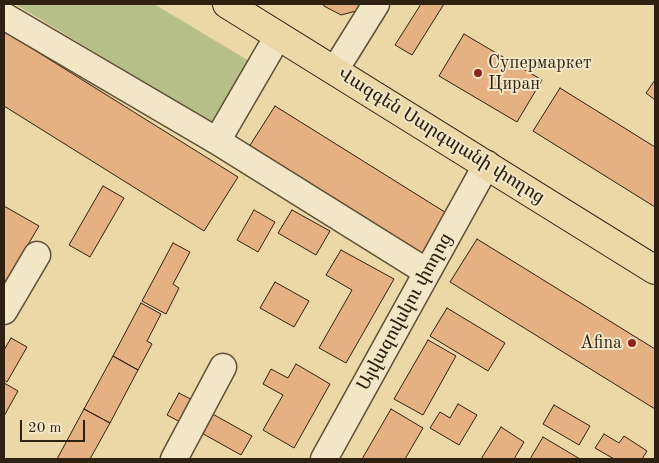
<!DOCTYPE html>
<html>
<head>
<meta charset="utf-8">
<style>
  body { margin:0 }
  #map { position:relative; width:659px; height:463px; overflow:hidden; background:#ecd8a7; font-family:"Old Standard TT",serif }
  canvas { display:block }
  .frame { position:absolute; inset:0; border:5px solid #2e2112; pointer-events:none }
  .scale { position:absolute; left:20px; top:420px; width:65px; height:22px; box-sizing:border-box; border:2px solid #2e2112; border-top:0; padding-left:6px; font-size:15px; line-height:18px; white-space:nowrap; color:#2e2112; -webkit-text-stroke:4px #f3e6c6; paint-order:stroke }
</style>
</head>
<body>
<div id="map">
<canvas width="659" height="463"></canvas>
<div class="frame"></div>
<div class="scale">20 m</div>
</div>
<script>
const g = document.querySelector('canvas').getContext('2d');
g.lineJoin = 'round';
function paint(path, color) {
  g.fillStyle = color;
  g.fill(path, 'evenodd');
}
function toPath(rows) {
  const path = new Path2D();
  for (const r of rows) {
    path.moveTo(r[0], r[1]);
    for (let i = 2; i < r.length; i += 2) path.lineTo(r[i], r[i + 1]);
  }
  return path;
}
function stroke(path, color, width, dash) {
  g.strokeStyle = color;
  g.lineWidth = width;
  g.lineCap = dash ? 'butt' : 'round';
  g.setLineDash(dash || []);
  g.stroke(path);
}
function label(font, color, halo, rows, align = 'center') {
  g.font = font + ' "Old Standard TT","Noto Serif Armenian",serif';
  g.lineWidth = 4;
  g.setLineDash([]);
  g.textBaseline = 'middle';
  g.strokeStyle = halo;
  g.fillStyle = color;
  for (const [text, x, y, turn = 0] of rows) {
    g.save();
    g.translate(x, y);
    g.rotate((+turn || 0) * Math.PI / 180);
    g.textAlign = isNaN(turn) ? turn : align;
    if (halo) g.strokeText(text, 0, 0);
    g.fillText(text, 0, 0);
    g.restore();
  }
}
const green = toPath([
  [15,4,154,4,249,61,212,123]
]);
const building = toPath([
  [323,4,364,4,360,10,341,15,324,6,323,4],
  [421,4,444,4,412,55,395,45,421,4],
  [4,31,238,177,204,231,4,106,4,31],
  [464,34,542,80,517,122,439,76,464,34],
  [655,80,655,100,646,93,655,80],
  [560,88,655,147,655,207,533,131,560,88],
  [275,106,448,214,421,258,247,150,275,106],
  [103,186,124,198,90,257,69,245,103,186],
  [4,206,39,226,4,285,4,206],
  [254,210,275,222,258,252,237,240,254,210],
  [292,210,330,231,316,255,278,233,292,210],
  [477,239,655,349,655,409,450,282,477,239],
  [173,243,190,252,173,284,179,288,166,314,142,301,173,243],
  [341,250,394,279,346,363,319,348,352,290,326,275,341,250],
  [275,282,309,301,294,327,260,308,275,282],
  [141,303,161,314,147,341,152,344,138,370,113,356,141,303],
  [447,308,505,343,488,371,430,336,447,308],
  [11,338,27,347,7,382,4,380,4,350,11,338],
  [428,340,456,356,423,415,394,399,428,340],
  [113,356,138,370,110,423,84,409,113,356],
  [296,364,330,384,294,448,263,430,283,395,263,384,271,369,288,378,296,364],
  [4,383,18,391,4,416,4,383],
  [179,393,198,403,186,425,167,415,179,393],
  [458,404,477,415,459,445,430,428,440,412,450,418,458,404],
  [554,405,590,426,579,445,543,424,554,405],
  [84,409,110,423,90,459,57,459,84,409],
  [391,409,423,428,405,459,362,459,391,409],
  [209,412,252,436,241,455,198,431,209,412],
  [501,427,524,442,514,459,481,459,501,427],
  [604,434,619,443,624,436,647,451,642,459,614,459,595,448,604,434],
  [543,437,580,459,530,459,543,437]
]);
const minor = toPath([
  [4,16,217,141,427,272],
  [335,70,376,4],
  [217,141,278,36],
  [4,311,37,255],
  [174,459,223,367],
  [324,459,487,164]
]);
const highway = toPath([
  [227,4,655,270]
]);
const markers = [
  [478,73,5,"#8f2418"],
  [632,343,5,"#8f2418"]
];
const poiNames = [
  ["Супермаркет",488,63],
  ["Циран",488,84],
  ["Afina",622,343,"right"]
];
const streetNames = [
  ["Վազգեն Սարգսյանի փողոց",441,136,32],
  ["Այվազովսկու փողոց",405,312,-61]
];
paint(green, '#b7bf88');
paint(building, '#e5b082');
stroke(building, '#2e2112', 1);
stroke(minor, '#5e4f37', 29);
stroke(highway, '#2e2112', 30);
stroke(minor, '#f3e6c6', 26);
stroke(highway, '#ecd8a7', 28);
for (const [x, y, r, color] of markers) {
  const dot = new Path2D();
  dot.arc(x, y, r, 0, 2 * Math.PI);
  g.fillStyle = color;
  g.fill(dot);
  stroke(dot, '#f3e6c6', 2);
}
label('18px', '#2e2112', '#f3e6c6', poiNames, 'left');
label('18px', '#2e2112', '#f3e6c6', streetNames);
</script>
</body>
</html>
